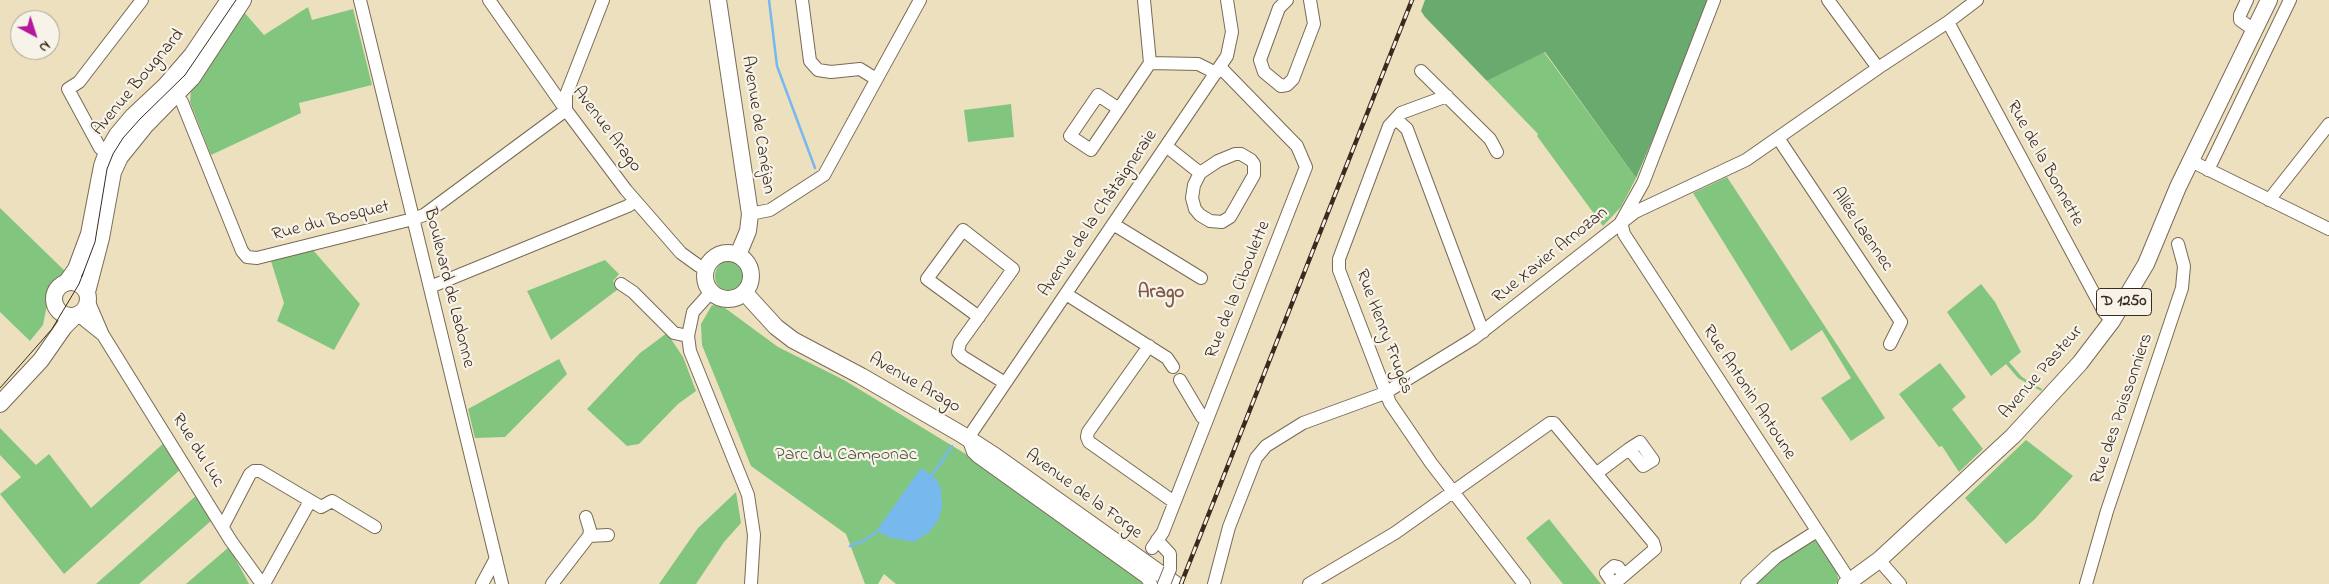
<!DOCTYPE html>
<html>
<head>
<meta charset="utf-8">
<style>
  body { margin:0 }
  #map { position:relative; width:2329px; height:584px; overflow:hidden; background:#ece0bf; font-family:"Indie Flower",sans-serif }
  canvas { display:block }
  .north { position:absolute; left:10px; top:10px; width:50px; height:50px; box-sizing:border-box; background:#f7f3e8; border:1px solid #aca397; border-radius:50%; rotate:140deg; font-size:14px; font-weight:700; line-height:20px; text-align:center; color:#3b2a1e }
  .north::after { content:''; display:block; margin:auto; width:18px; height:22px; background:#b5179e; clip-path:polygon(50% 0,100% 100%,50% 72%,0 100%) }
</style>
</head>
<body>
<div id="map">
<canvas width="2329" height="584"></canvas>
<div class="north">N</div>
</div>
<script>
const g = document.querySelector('canvas').getContext('2d');
g.lineJoin = 'round';
function paint(path, color) {
  g.fillStyle = color;
  g.fill(path, 'evenodd');
}
function toPath(rows) {
  const path = new Path2D();
  for (const r of rows) {
    if (r.length === 3) {
      path.moveTo(r[0] + r[2], r[1]);
      path.arc(r[0], r[1], r[2], 0, 2 * Math.PI);
      continue;
    }
    path.moveTo(r[0], r[1]);
    for (let i = 2; i < r.length; i += 2) path.lineTo(r[i], r[i + 1]);
  }
  return path;
}
function stroke(path, color, width, dash) {
  g.strokeStyle = color;
  g.lineWidth = width;
  g.lineCap = dash ? 'butt' : 'round';
  g.setLineDash(dash || []);
  g.stroke(path);
}
function label(font, color, halo, rows, align = 'center') {
  g.font = font + ' "Indie Flower",sans-serif';
  g.lineWidth = 4.5;
  g.setLineDash([]);
  g.textBaseline = 'middle';
  g.strokeStyle = halo;
  g.fillStyle = color;
  for (const [text, x, y, turn = 0] of rows) {
    g.save();
    g.translate(x, y);
    g.rotate((+turn || 0) * Math.PI / 180);
    g.textAlign = isNaN(turn) ? turn : align;
    if (halo) g.strokeText(text, 0, 0);
    g.fillText(text, 0, 0);
    g.restore();
  }
}
const green = toPath([
  [308,7,312,20,353,9,372,85,299,103,301,113,211,155,190,102,191,88,243,11,264,35],
  [1544,52,1636,178,1621,207,1603,226,1537,136,1538,134,1487,81],
  [1011,104,1014,137,968,142,964,110],
  [1727,177,1885,418,1851,441,1821,398,1851,378,1822,330,1791,351,1693,193],
  [0,208,68,274,50,290,43,325,30,341,0,312],
  [313,250,360,304,334,350,277,321,284,303,271,261],
  [731,276,16],
  [605,260,619,274,613,281,617,290,551,340,527,291],
  [1981,284,1995,302,2021,352,2009,362,2022,377,2042,389,2041,391,2018,378,2006,364,1991,376,1947,312],
  [712,305,725,308,778,347,844,380,974,459,1146,584,896,584,884,574,878,584,865,584,846,534,751,466,702,345,701,324],
  [667,333,683,357,696,391,678,404,639,444,627,446,587,409,640,353],
  [559,359,567,374,505,437,475,438,468,409],
  [1940,363,1966,397,1952,409,1983,449,1959,472,1942,446,1939,447,1899,394],
  [0,428,36,465,49,454,91,508,165,442,182,468,64,574,0,494,21,477,0,455],
  [2026,440,2073,476,2035,519,2006,544,1965,498],
  [736,492,741,523,724,542,696,584,659,584,698,528],
  [198,494,212,520,139,584,96,584],
  [1549,519,1601,584,1563,584,1526,538],
  [1815,540,1836,569,1839,582,1835,584,1753,584,1777,561],
  [229,547,249,584,186,584]
]);
const forest = toPath([
  [1425,0,1709,0,1676,85,1636,178,1545,52,1487,81,1425,17,1421,11]
]);
const water = toPath([
  [921,468,936,479,941,489,942,507,938,521,928,533,914,542,888,537,877,530]
]);
const stream = toPath([
  [769,0,777,66,815,168],
  [930,478,952,446],
  [850,546,863,541,880,530]
]);
const minor = toPath([
  [360,0,502,584],
  [489,0,566,110,626,190,681,253,699,266,706,268],
  [802,0,810,61,818,70,831,72,860,69,876,79],
  [1144,0,1150,63,1198,64,1216,73],
  [1287,0,1279,8,1260,60,1264,72,1281,86,1287,85,1293,79,1314,24,1310,0],
  [1714,0,1643,183,1621,222,1624,234,1850,581],
  [1828,0,1878,68],
  [2247,0,2240,15,2240,20,2254,30],
  [1948,22,2104,312,2112,321],
  [1421,71,1490,139,1497,152],
  [176,95,182,102,242,251,247,257,257,258,413,219,424,215,566,110,566,95,603,0],
  [1447,96,1401,113,1389,126,1339,259,1339,270,1390,403,1431,463,1524,584],
  [1119,109,1098,95,1070,136,1091,150,1150,63],
  [1396,119,1407,129,1483,332],
  [1778,138,1901,322,1890,344],
  [1166,146,1200,173],
  [107,152,100,148,68,89,79,82,142,0],
  [1235,154,1241,154,1251,160,1254,164,1254,175,1230,217,1222,222,1210,221,1200,215,1195,209,1192,198,1194,185,1200,173,1218,161,1235,154],
  [2191,161,2329,229],
  [2208,170,2290,0],
  [2269,200,2329,124],
  [750,214,770,210,824,175,920,0],
  [1113,224,1201,278],
  [621,284,633,292,674,333,688,336],
  [430,287,628,206,635,201],
  [711,292,693,312,688,336,690,351,748,495,754,535,751,584],
  [1066,294,1167,358,1173,367],
  [75,316,83,319,103,335,88,300],
  [979,317,927,279,963,230,1013,269,960,343,958,352,963,357,1005,383],
  [103,335,231,541,262,584],
  [1149,346,1088,432,1087,437,1089,442,1174,502],
  [1180,380,1202,417,1207,420],
  [1597,473,1629,449,1643,466,1653,460,1640,442,1629,449],
  [586,517,590,530,589,536],
  [223,526,250,474,254,471,260,471,321,507,332,501,375,527],
  [1157,540,1170,554,1170,569],
  [1152,548,1163,532,1306,167,1297,146,1220,67],
  [1879,560,1900,584],
  [264,584,310,501],
  [482,584,496,558],
  [552,584,589,536,608,535],
  [1151,584,1146,577,977,456,973,452,968,438,1227,56,1232,32,1227,0],
  [1214,584,1229,527,1256,458,1266,446,1303,423,1385,393,1473,339,1635,212,1746,160,1878,68,1948,22,1977,0],
  [1309,584,1395,533,1550,423,1554,423,1653,542,1655,549,1615,583,1612,582,1606,573,1614,566,1618,567,1624,575],
  [1747,584,1776,557,1817,531],
  [2086,584,2107,511,2182,288,2184,266,2178,244]
]);
const major = toPath([
  [718,0,750,214,748,231,738,255],
  [728,276,23],
  [71,299,17],
  [66,283,76,269,89,234,102,166,107,152,117,135,133,116,166,85,192,55,229,0],
  [87,292,101,238,113,172,120,157,145,126,192,78,243,0],
  [745,293,776,327,793,340,861,376,961,434,995,456,1175,584],
  [0,404,41,360,64,327,75,316],
  [1846,584,1879,560,2013,436,2080,363,2112,321,2146,264,2178,187,2269,0]
]);
const tram = toPath([
  [0,388,52,329,79,284,95,242,107,169,113,154,123,138,140,119,185,75,236,0]
]);
const rail = toPath([
  [1181,584,1412,0]
]);
const minorBridge = toPath([
  [1164,584,1170,569]
]);
const shields = [
  [2124,302,55]
];
const shieldNames = [
  ["D 1250",2124,302]
];
const streetNames = [
  ["Avenue Bougnard",139,83,-50],
  ["Avenue de Canéjan",757,125,81],
  ["Avenue Arago",606,130,53],
  ["Rue de la Bonnette",2044,164,61],
  ["Avenue de la Châtaigneraie",1099,214,-56],
  ["Rue du Bosquet",331,222,-14],
  ["Allée Laennec",1861,230,56],
  ["Rue Xavier Arnozan",1551,256,-39],
  ["Boulevard de Ladonne",448,288,76],
  ["Rue de la Ciboulette",1239,290,-68],
  ["Rue Henry Frugès",1383,332,69],
  ["Avenue Pasteur",2042,373,-49],
  ["Avenue Arago",914,384,30],
  ["Rue Antonin Antoune",1748,393,57],
  ["Rue des Poissonniers",2123,409,-71],
  ["Rue du Luc",197,451,58],
  ["Avenue de la Forge",1083,495,36]
];
const parkNames = [
  ["Parc du Camponac",846,456]
];
const neighbourhoodNames = [
  ["Arago",1161,294]
];
paint(green, '#82c57f');
paint(forest, '#69aa6e');
paint(water, '#77b9ec');
stroke(stream, '#77b9ec', 2.5);
stroke(minor, '#796a56', 14);
stroke(major, '#796a56', 18);
stroke(minor, '#fff', 12);
stroke(major, '#fff', 16);
stroke(tram, '#3b2a1e', 1);
stroke(rail, '#3b2a1e', 4.5);
stroke(rail, '#f7f3e8', 2.5, [8]);
stroke(minorBridge, '#796a56', 14, []);
stroke(minorBridge, '#fff', 12);
for (const [x, y, w] of shields) {
  const box = new Path2D();
  box.roundRect(x - w / 2, y - 13.5, w, 27, 4);
  g.fillStyle = '#f7f3e8';
  g.fill(box);
  stroke(box, '#3b2a1e', 1);
}
label('bold 16px', '#3b2a1e', null, shieldNames);
label('18px', '#3b2a1e', '#f7f3e8', streetNames);
label('18px', '#50583b', '#f7f3e8', parkNames);
label('bold 19px', '#7f5849', '#f7f3e8', neighbourhoodNames);
</script>
</body>
</html>
